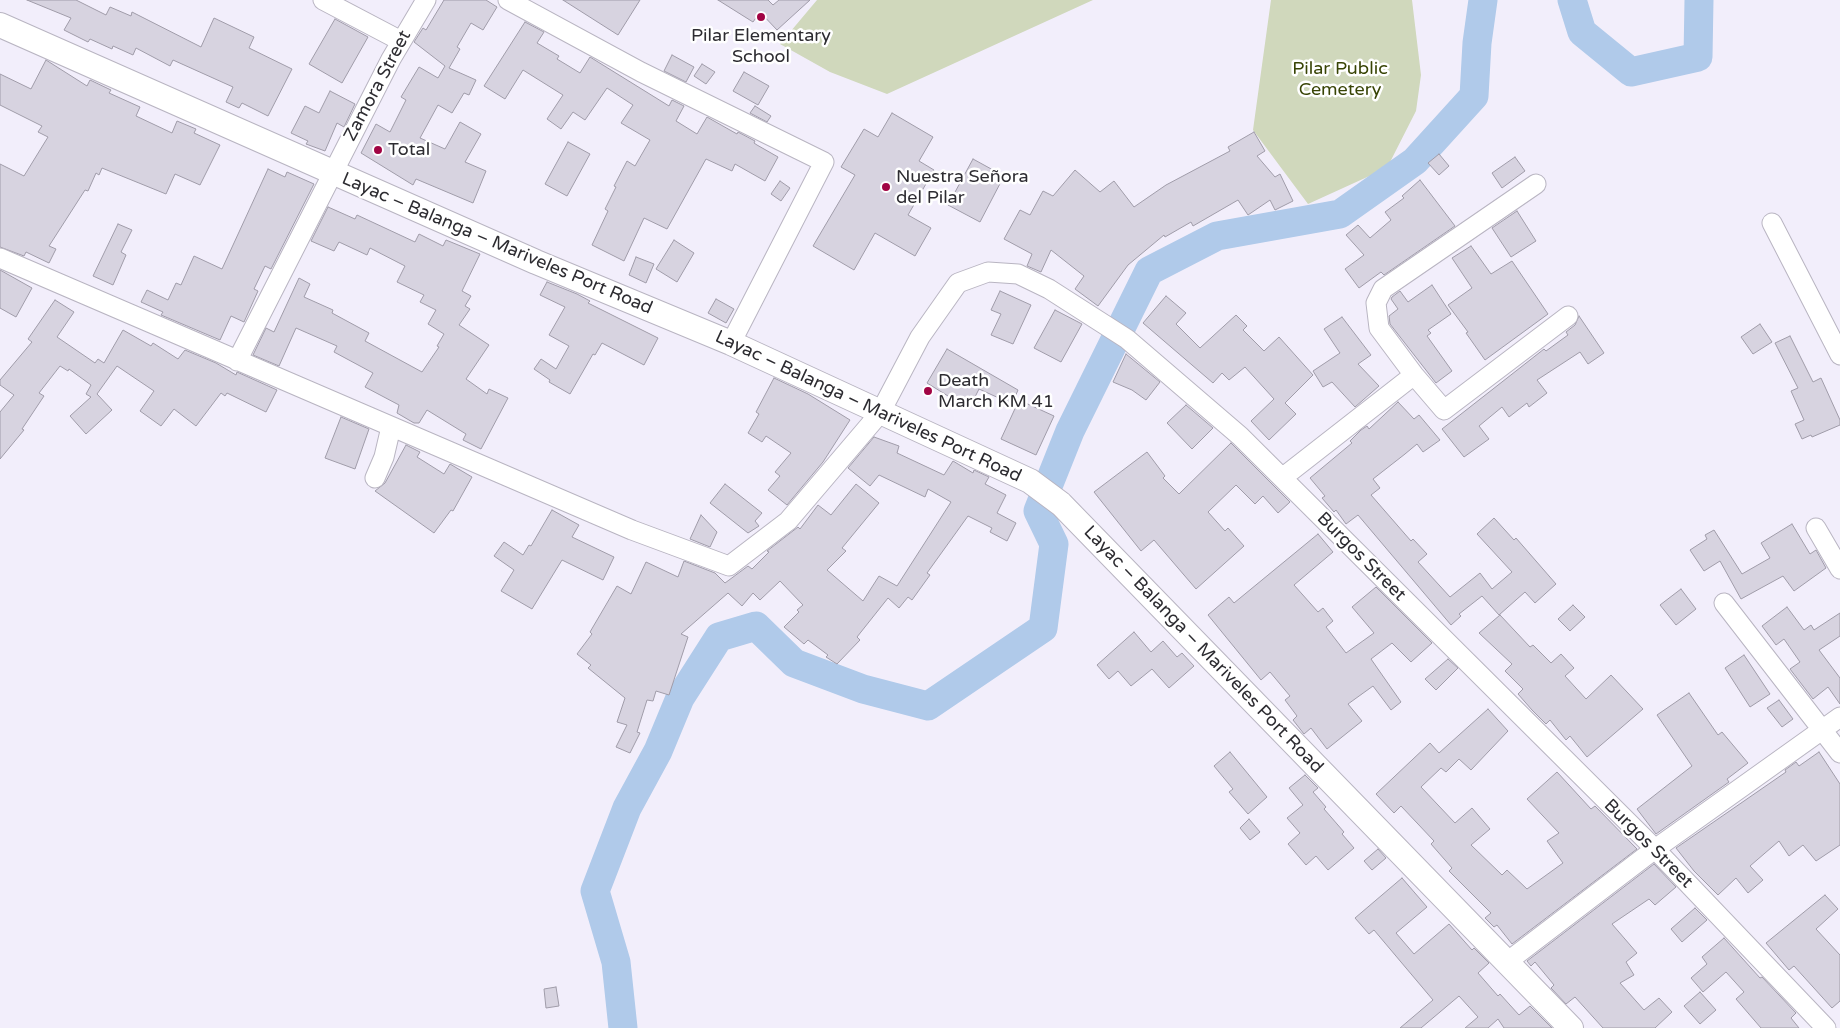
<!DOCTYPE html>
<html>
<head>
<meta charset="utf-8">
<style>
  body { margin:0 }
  canvas { display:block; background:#f2eefb }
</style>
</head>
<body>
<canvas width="1840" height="1028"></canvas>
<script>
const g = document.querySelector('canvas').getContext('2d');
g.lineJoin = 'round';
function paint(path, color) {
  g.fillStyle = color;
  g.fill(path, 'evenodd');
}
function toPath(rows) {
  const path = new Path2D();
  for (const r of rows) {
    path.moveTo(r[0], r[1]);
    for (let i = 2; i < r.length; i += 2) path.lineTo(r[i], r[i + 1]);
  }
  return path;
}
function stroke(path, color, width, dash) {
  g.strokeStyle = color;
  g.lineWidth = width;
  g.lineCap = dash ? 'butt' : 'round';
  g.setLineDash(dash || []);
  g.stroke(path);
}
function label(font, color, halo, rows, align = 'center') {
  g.font = font + ' "Varela Round",sans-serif';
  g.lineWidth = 5;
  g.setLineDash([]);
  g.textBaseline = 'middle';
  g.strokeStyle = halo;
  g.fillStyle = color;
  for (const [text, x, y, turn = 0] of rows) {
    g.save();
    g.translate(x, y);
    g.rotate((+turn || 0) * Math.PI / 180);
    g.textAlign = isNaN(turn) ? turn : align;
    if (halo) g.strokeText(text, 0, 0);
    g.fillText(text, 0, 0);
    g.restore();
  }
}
const green = toPath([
  [817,0,1093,0,887,94,830,72,780,44],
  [1271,0,1412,0,1421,75,1416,111,1387,168,1308,204,1253,130]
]);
const river = toPath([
  [1572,0,1582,32,1631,72,1698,57,1699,0],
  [623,1028,616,962,595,891,627,808,658,751,680,698,719,637,756,626,794,663,863,689,928,706,1043,628,1054,544,1038,511,1070,431,1149,271,1217,236,1340,214,1415,161,1474,96,1477,43,1483,0]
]);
const building = toPath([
  [27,0,76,0,106,15,110,7,131,16,132,12,201,47,214,18,254,37,249,48,292,69,268,116,242,103,239,108,226,102,233,87,173,60,170,66,136,48,133,55,113,46,112,49,90,39,88,42,64,30,71,18,27,0],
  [444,0,486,0,497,7,483,30,471,23,457,47,460,49,449,68,476,80,469,95,464,93,452,113,438,105,420,138,445,149,460,122,481,134,465,162,486,171,473,203,416,179,413,185,361,153,376,124,390,132,406,100,401,97,419,67,438,78,445,66,414,42,423,28,426,30,444,0],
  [563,0,640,0,618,35,563,0],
  [718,0,768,0,773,5,779,0,810,0,777,30,760,12,753,22,718,0],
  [335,19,368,37,342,83,309,64,335,19],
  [525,22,544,32,537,43,559,56,557,59,580,73,590,57,669,106,672,100,684,106,676,121,697,134,707,117,737,134,738,132,755,141,754,143,757,145,778,157,765,181,735,164,732,171,706,159,667,229,644,218,624,261,592,245,608,211,605,209,616,187,614,186,627,161,635,166,650,140,621,123,633,105,607,88,585,120,573,112,561,129,547,119,563,95,523,70,505,99,484,86,525,22],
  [672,55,694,67,686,82,664,71,672,55],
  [46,60,87,86,90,80,111,90,109,93,140,107,136,116,172,133,177,121,196,129,194,133,220,145,200,185,175,174,166,194,102,168,99,175,96,173,88,191,85,190,49,246,56,249,49,263,26,252,24,256,0,247,0,164,24,176,48,137,38,132,42,126,0,105,0,74,31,89,46,60],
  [702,64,715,72,706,84,694,76,702,64],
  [744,72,769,86,758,105,733,91,744,72],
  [330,91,355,104,344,127,337,123,325,151,306,144,308,141,291,133,305,106,319,113,330,91],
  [755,106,771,116,767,122,750,113,755,106],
  [892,113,933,137,919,161,934,170,908,215,931,228,915,256,875,233,854,270,813,246,855,175,841,167,864,129,878,137,892,113],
  [1254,132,1265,151,1257,156,1275,177,1280,174,1293,201,1275,210,1270,200,1248,215,1238,200,1193,226,1191,222,1165,237,1164,235,1128,265,1098,306,1075,289,1084,276,1051,250,1041,272,1027,266,1032,254,1004,239,1020,210,1030,215,1043,191,1053,196,1075,170,1100,192,1114,181,1134,207,1166,185,1230,151,1228,147,1254,132],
  [568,142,590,154,567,196,545,184,568,142],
  [1439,154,1449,166,1439,175,1428,163,1439,154],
  [1515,157,1525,171,1502,188,1492,173,1515,157],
  [973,159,1004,176,980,222,948,205,973,159],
  [268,169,285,177,287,172,314,184,271,269,265,266,254,289,258,291,244,322,231,316,220,340,161,315,163,312,141,302,147,290,168,300,176,283,181,285,194,256,222,269,268,169],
  [1420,180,1455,226,1384,275,1381,272,1359,288,1345,269,1364,255,1346,235,1358,225,1370,238,1391,220,1385,212,1404,198,1402,196,1420,180],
  [780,181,790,188,781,201,771,194,780,181],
  [328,207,355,219,357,215,415,242,419,234,443,246,446,240,480,254,462,291,471,296,465,306,470,309,459,325,489,345,466,379,487,394,489,389,508,398,481,449,463,440,466,434,427,410,419,423,414,423,397,413,399,405,365,387,373,373,334,352,337,346,296,328,279,366,253,355,266,328,274,332,299,278,310,284,304,297,333,310,332,313,369,333,365,341,422,372,439,347,437,346,444,334,428,324,436,310,420,302,424,295,397,282,405,266,370,248,367,255,339,242,334,251,311,241,328,207],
  [1517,211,1536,241,1511,257,1492,228,1517,211],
  [118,224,132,230,121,252,126,255,113,285,93,276,118,224],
  [674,240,694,253,677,282,656,269,674,240],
  [1471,246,1491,274,1512,261,1548,314,1485,360,1466,333,1468,332,1448,305,1472,288,1452,258,1471,246],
  [636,257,654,264,646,283,629,275,636,257],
  [0,270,32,288,16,317,0,308,0,270],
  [547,282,577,294,590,301,588,303,658,338,644,365,602,343,595,355,593,354,570,394,549,382,550,380,534,369,541,359,556,369,569,346,549,335,565,307,540,295,547,282],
  [1432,285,1451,314,1428,330,1431,333,1427,336,1452,371,1436,383,1390,324,1389,316,1398,309,1391,299,1392,297,1400,291,1408,302,1432,285],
  [1000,291,1031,305,1013,344,991,335,1001,314,991,310,1000,291],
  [1166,296,1186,313,1176,324,1200,348,1236,315,1247,326,1243,330,1264,351,1279,337,1313,375,1285,403,1296,414,1269,440,1251,421,1274,399,1245,367,1229,380,1222,373,1213,383,1143,323,1166,296],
  [716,299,734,309,726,323,708,313,716,299],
  [55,300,74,312,57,337,95,363,98,359,104,363,123,330,151,346,153,343,178,359,185,350,216,363,236,375,237,372,277,390,266,412,227,393,225,396,221,393,196,426,174,409,161,426,140,411,154,391,117,366,97,394,112,410,86,434,70,416,91,397,86,394,91,385,69,369,68,371,60,366,39,393,44,396,22,429,24,430,0,459,0,412,14,395,0,385,0,380,32,342,28,339,55,300],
  [1055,310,1082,324,1061,362,1034,348,1055,310],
  [1579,316,1604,353,1588,364,1580,352,1537,380,1547,393,1529,407,1527,403,1509,417,1502,407,1479,426,1489,439,1464,457,1442,429,1544,349,1546,351,1568,335,1566,332,1575,325,1579,316],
  [1342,317,1371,355,1358,364,1379,386,1355,407,1332,382,1323,387,1313,371,1340,353,1324,329,1342,317],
  [1760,324,1772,342,1753,354,1741,337,1760,324],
  [1790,336,1813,382,1821,378,1840,420,1840,425,1812,437,1811,435,1802,439,1795,424,1804,420,1791,391,1798,388,1775,343,1790,336],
  [947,349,1018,390,1012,404,979,389,969,409,927,383,947,349],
  [1126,354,1160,382,1146,400,1132,390,1113,382,1126,354],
  [774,378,808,394,850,420,823,462,787,505,768,490,780,476,775,472,791,453,766,436,762,442,748,433,759,414,756,412,774,378],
  [1019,400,1054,416,1036,455,1001,439,1019,400],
  [1398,402,1414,419,1419,415,1440,440,1423,452,1417,444,1405,454,1373,479,1380,488,1371,495,1411,541,1413,539,1427,554,1418,562,1450,597,1480,573,1492,589,1512,572,1477,534,1494,518,1514,540,1516,538,1556,584,1535,603,1525,592,1499,615,1482,596,1459,614,1461,616,1451,625,1358,515,1346,524,1336,510,1334,512,1322,498,1325,496,1310,478,1352,443,1350,441,1361,430,1367,426,1369,429,1398,402],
  [1186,405,1213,428,1192,449,1167,423,1186,405],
  [341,417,369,429,355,469,325,458,341,417],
  [874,437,899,446,897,453,944,475,953,461,973,473,974,470,989,477,985,484,1006,495,997,513,1016,523,1007,541,990,532,992,528,968,516,927,573,930,575,912,600,908,597,899,608,888,598,857,637,860,640,837,664,826,657,828,655,808,640,804,644,784,627,799,612,797,610,803,605,780,581,760,600,753,593,742,606,728,593,681,634,688,637,669,695,656,691,653,701,647,700,637,732,640,733,630,753,616,747,627,725,617,722,625,698,588,668,591,665,577,654,592,634,590,632,617,586,631,594,646,562,678,577,684,561,715,573,725,583,748,566,752,569,769,552,767,551,798,527,800,529,818,505,831,515,856,484,879,503,842,548,846,551,827,570,863,601,879,576,897,586,951,502,928,489,925,497,879,475,870,486,848,468,874,437],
  [1231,443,1290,502,1278,513,1263,496,1255,504,1236,485,1208,512,1225,531,1228,528,1244,546,1196,589,1154,540,1141,551,1094,492,1147,452,1165,476,1163,478,1179,494,1231,443],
  [406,445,420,452,417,457,444,474,450,464,472,477,453,511,451,510,434,533,375,491,385,483,406,445],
  [725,484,762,513,755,521,759,526,748,533,710,503,725,484],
  [552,510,579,525,572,537,614,557,603,580,562,560,532,609,501,591,514,570,494,556,504,542,523,555,529,545,531,546,552,510],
  [701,515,717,532,710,547,690,539,701,515],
  [1792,524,1810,554,1816,550,1826,568,1794,591,1783,576,1741,599,1720,561,1704,571,1690,550,1707,539,1705,535,1714,530,1742,574,1770,558,1761,543,1792,524],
  [1318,534,1333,552,1294,585,1318,612,1323,608,1333,621,1326,627,1346,653,1374,633,1352,607,1376,587,1432,643,1411,662,1392,643,1371,659,1401,702,1391,710,1373,686,1348,704,1362,721,1327,749,1311,728,1304,734,1293,720,1297,716,1285,700,1290,696,1270,672,1261,680,1208,615,1229,597,1234,603,1318,534],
  [1681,589,1696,609,1676,625,1660,605,1681,589],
  [1573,605,1585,617,1570,631,1558,619,1573,605],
  [1787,607,1804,630,1811,625,1814,630,1840,613,1840,636,1819,650,1840,678,1840,704,1828,687,1813,699,1790,669,1800,662,1784,639,1776,645,1762,626,1787,607],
  [1500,615,1530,647,1533,645,1551,663,1561,654,1574,668,1565,676,1586,699,1611,675,1643,709,1587,757,1570,736,1566,740,1550,720,1546,724,1532,710,1518,694,1523,689,1505,671,1512,664,1479,633,1500,615],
  [1134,632,1151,652,1163,641,1177,657,1182,653,1194,666,1169,688,1152,669,1131,686,1118,671,1109,679,1097,665,1134,632],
  [1744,655,1770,694,1750,707,1725,668,1744,655],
  [1448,659,1458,668,1436,690,1425,679,1448,659],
  [1689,693,1718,735,1722,732,1748,763,1727,779,1729,782,1656,834,1637,809,1692,766,1657,715,1689,693],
  [1779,700,1793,719,1782,727,1767,708,1779,700],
  [1488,709,1508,731,1471,770,1459,759,1446,772,1441,768,1421,787,1455,823,1472,808,1490,829,1471,845,1502,875,1507,870,1527,889,1563,863,1547,841,1559,833,1527,799,1557,772,1591,809,1595,806,1637,849,1512,944,1497,925,1494,927,1485,918,1491,913,1449,871,1452,868,1431,844,1434,841,1401,806,1394,813,1376,794,1430,743,1439,753,1488,709],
  [1230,752,1267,797,1248,814,1229,792,1233,789,1214,766,1230,752],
  [1819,752,1840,784,1840,845,1816,861,1803,845,1789,856,1779,841,1750,866,1763,880,1748,893,1736,878,1718,895,1694,871,1676,848,1786,772,1785,770,1796,762,1799,766,1819,752],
  [1305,775,1318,788,1313,792,1326,807,1324,809,1344,832,1342,834,1354,848,1328,870,1316,856,1306,865,1288,844,1300,833,1287,818,1303,805,1289,788,1305,775],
  [1249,819,1260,832,1250,840,1240,828,1249,819],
  [1378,849,1386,858,1372,870,1364,861,1378,849],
  [1654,864,1676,887,1655,905,1649,899,1612,924,1637,953,1626,962,1634,975,1620,983,1644,1010,1659,998,1672,1012,1655,1028,1603,1028,1575,997,1566,1004,1551,988,1554,985,1535,962,1531,966,1527,961,1654,864],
  [1402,878,1427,907,1396,933,1414,954,1449,924,1472,950,1474,948,1489,963,1478,973,1498,996,1500,994,1519,1015,1530,1006,1552,1028,1504,1028,1498,1019,1488,1028,1465,1028,1478,1017,1459,996,1421,1028,1400,1028,1433,1000,1374,930,1369,934,1355,918,1402,878],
  [1825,895,1838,909,1816,929,1840,955,1840,1001,1832,1008,1794,966,1789,970,1766,943,1825,895],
  [1695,908,1707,920,1682,942,1671,929,1695,908],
  [1724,938,1760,978,1762,977,1796,1013,1791,1018,1799,1028,1761,1028,1736,999,1744,992,1726,972,1703,992,1691,978,1707,964,1702,957,1724,938],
  [556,987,559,1006,546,1008,544,989,556,987],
  [1700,992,1716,1010,1700,1024,1684,1006,1700,992]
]);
const minor = toPath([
  [323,0,401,41],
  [508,0,641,72,824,162,731,343],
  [1536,184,1383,289,1376,303,1379,328,1414,375,1444,410,1568,316],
  [1772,223,1840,355],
  [0,258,632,530,729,566,788,521,880,413,920,337,958,283,988,272,1018,274,1049,289,1127,339,1240,436,1655,849,1826,1028],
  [237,361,391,59,426,0],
  [375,478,384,457,391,427],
  [1282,478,1414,375],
  [1816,528,1840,569],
  [1724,603,1840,753],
  [1507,962,1655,849,1840,717]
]);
const major = toPath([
  [0,25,536,262,731,343,1030,481,1061,504,1571,1028]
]);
const markers = [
  [761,17,5,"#a10444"],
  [378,150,5,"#a10444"],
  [886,187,5,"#a10444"],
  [928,391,5,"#a10444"]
];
const poiNames = [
  ["Pilar Elementary",761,36,"center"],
  ["School",761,57,"center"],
  ["Total",388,150],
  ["Nuestra Señora",896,177],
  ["del Pilar",896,198],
  ["Death",938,381],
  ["March KM 41",938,402]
];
const parkNames = [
  ["Pilar Public",1340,69],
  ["Cemetery",1340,90]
];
const streetNames = [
  ["Zamora Street",378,86,-62],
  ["Layac – Balanga – Mariveles Port Road",497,244,23],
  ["Layac – Balanga – Mariveles Port Road",868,407,25],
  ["Burgos Street",1361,557,45],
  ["Layac – Balanga – Mariveles Port Road",1203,650,46],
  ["Burgos Street",1648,844,45]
];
paint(green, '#d0d8bc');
stroke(river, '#b0caea', 29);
paint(building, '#d7d3e0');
stroke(building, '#a09ca9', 1);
stroke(minor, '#b9b5c2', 21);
stroke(major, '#b9b5c2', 26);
stroke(minor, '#fff', 19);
stroke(major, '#fff', 24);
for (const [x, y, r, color] of markers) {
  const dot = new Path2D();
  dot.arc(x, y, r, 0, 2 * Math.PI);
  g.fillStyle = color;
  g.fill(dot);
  stroke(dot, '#fff', 2);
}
label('18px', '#2d2c31', '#fff', poiNames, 'left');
label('18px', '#384405', '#fff', parkNames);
label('18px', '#2d2c31', '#fff', streetNames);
</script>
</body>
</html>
